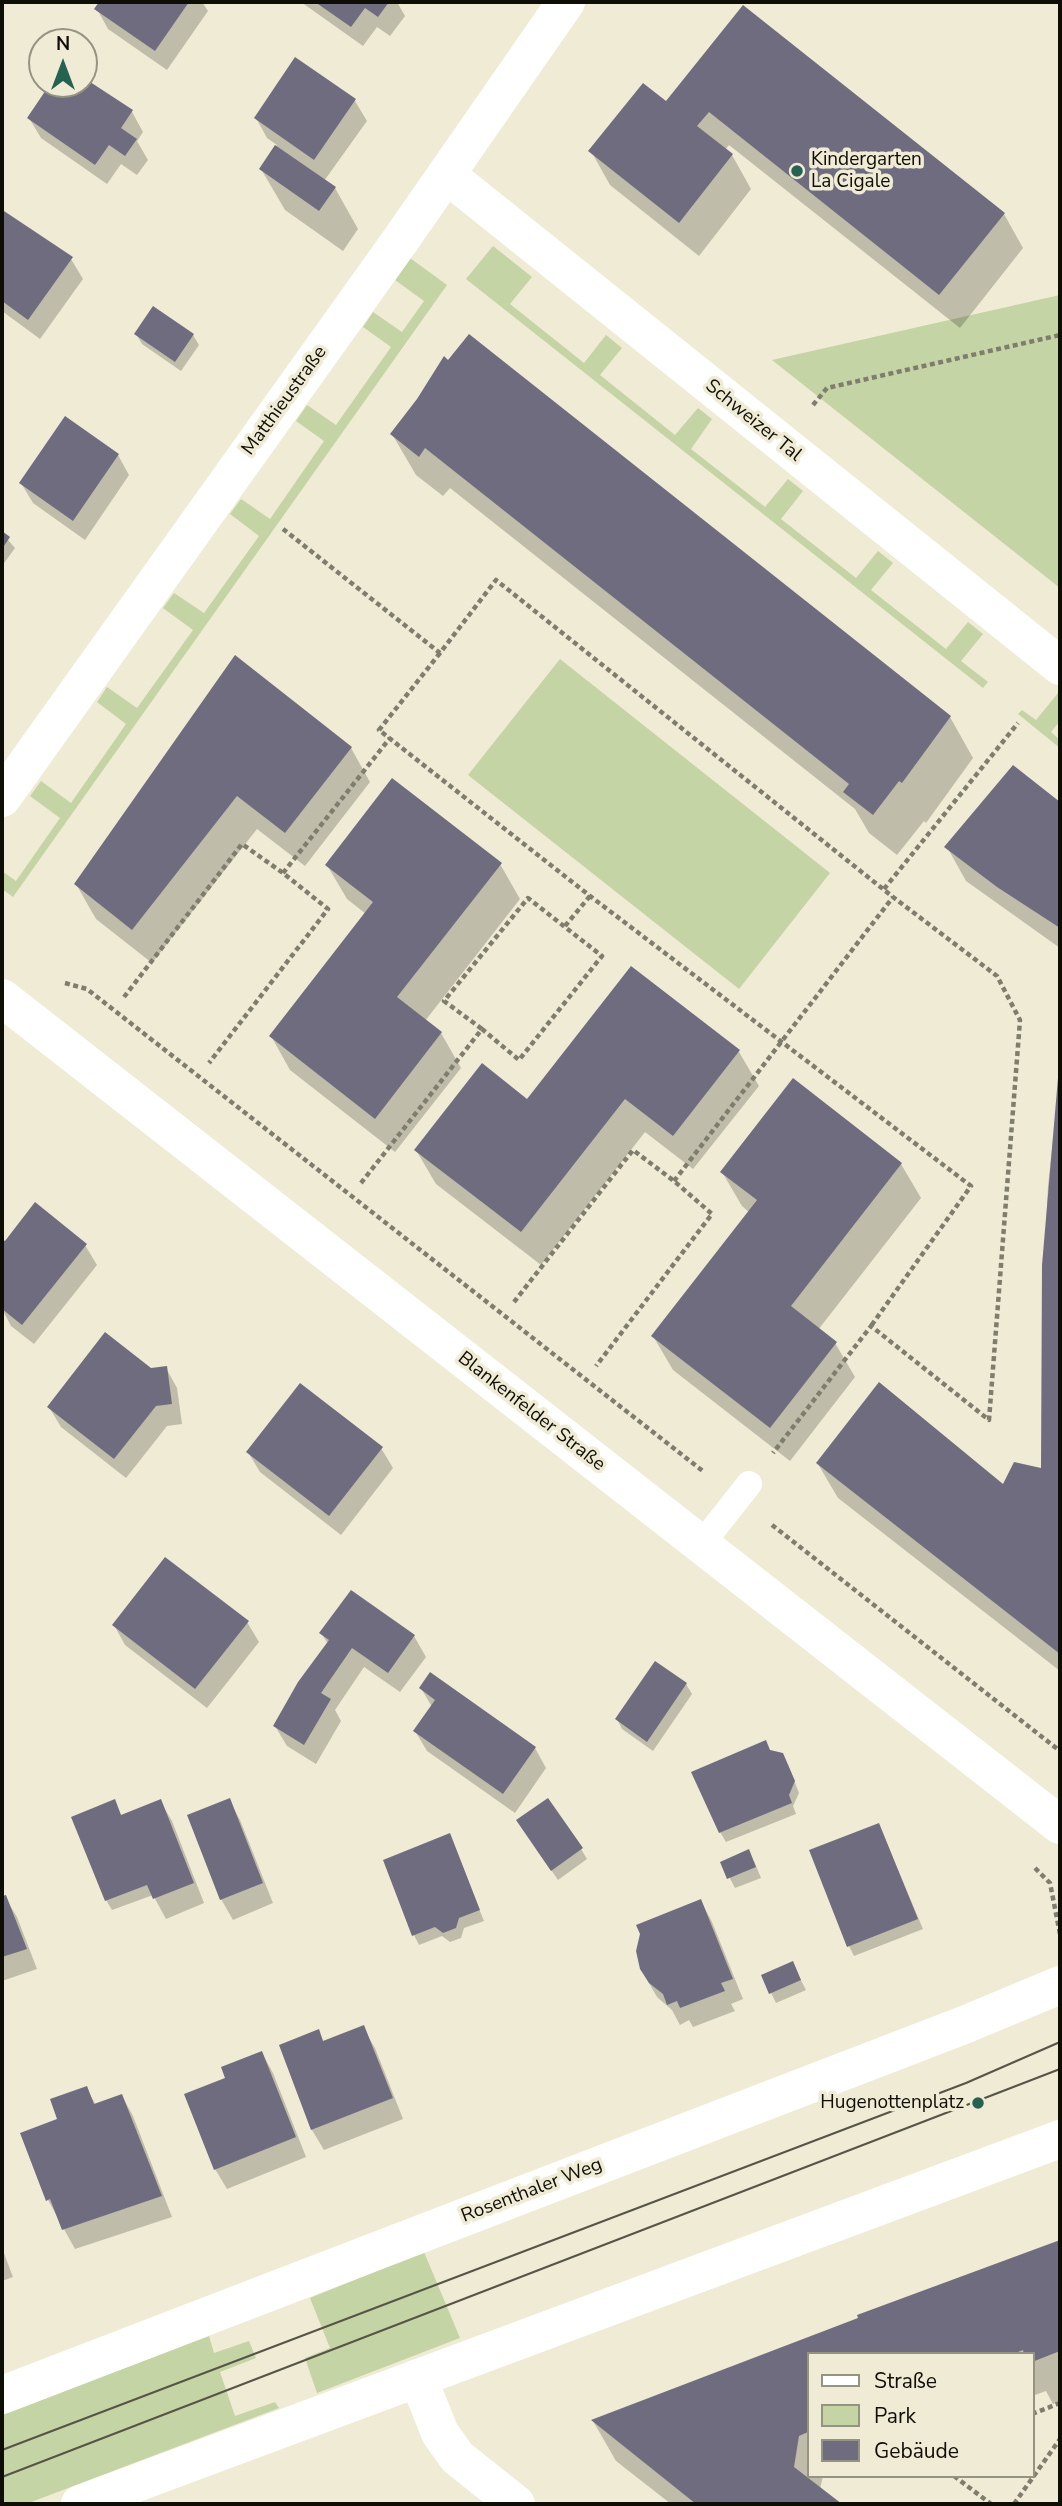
<!DOCTYPE html>
<html>
<head>
<meta charset="utf-8">
<style>
  body { margin:0 }
  #map { position:relative; width:1062px; height:2506px; overflow:hidden; background:#efebd4; font-family:"Nunito Sans",sans-serif }
  canvas { display:block }
  .frame { position:absolute; inset:0; border:4px solid #0f0e06; pointer-events:none }
  .legend { position:absolute; left:807px; top:2352px; width:228px; height:126px; box-sizing:border-box; background:#efebd4; border:2px solid #959382; margin:0; padding:9px 12px; list-style:none; font-size:21px; color:#0f0e06 }
  .legend li { display:flex; align-items:center; gap:14px; height:35px }
  .legend b { width:35px; border:2px solid #959382 }
  .north { position:absolute; left:28px; top:28px; width:70px; height:70px; box-sizing:border-box; background:#efebd4; border:2px solid #959382; border-radius:50%; rotate:0deg; font-size:19px; font-weight:700; line-height:28px; text-align:center; color:#0f0e06 }
  .north::after { content:''; display:block; margin:auto; width:24px; height:32px; background:#256350; clip-path:polygon(50% 0,100% 100%,50% 72%,0 100%) }
</style>
</head>
<body>
<div id="map">
<canvas width="1062" height="2506"></canvas>
<div class="frame"></div>
<ul class="legend">
<li><b style="height:9px;background:#fff"></b>Straße</li>
<li><b style="height:19px;background:#c5d4a4"></b>Park</li>
<li><b style="height:19px;background:#706c80"></b>Gebäude</li>
</ul>
<div class="north">N</div>
</div>
<script>
const g = document.querySelector('canvas').getContext('2d');
g.lineJoin = 'round';
function paint(path, color) {
  g.fillStyle = color;
  g.fill(path, 'evenodd');
}
function toPath(rows) {
  const path = new Path2D();
  for (const r of rows) {
    path.moveTo(r[0], r[1]);
    for (let i = 2; i < r.length; i += 2) path.lineTo(r[i], r[i + 1]);
  }
  return path;
}
function stroke(path, color, width, dash) {
  g.strokeStyle = color;
  g.lineWidth = width;
  g.lineCap = dash ? 'butt' : 'round';
  g.setLineDash(dash || []);
  g.stroke(path);
}
function label(font, color, halo, rows, align = 'center') {
  g.font = font + ' "Nunito Sans",sans-serif';
  g.lineWidth = 7;
  g.setLineDash([]);
  g.textBaseline = 'middle';
  g.strokeStyle = halo;
  g.fillStyle = color;
  for (const [text, x, y, turn = 0] of rows) {
    g.save();
    g.translate(x, y);
    g.rotate((+turn || 0) * Math.PI / 180);
    g.textAlign = isNaN(turn) ? turn : align;
    if (halo) g.strokeText(text, 0, 0);
    g.fillText(text, 0, 0);
    g.restore();
  }
}
const green = toPath([
  [493,246,532,277,510,304,584,363,606,335,622,348,600,375,675,435,698,408,712,419,691,449,765,507,788,479,803,491,781,519,856,578,878,551,893,563,871,590,946,649,968,622,983,634,961,661,988,682,983,688,466,279],
  [410,258,447,285,13,897,2,889,2,871,16,881,60,818,30,796,41,781,71,803,126,724,97,702,107,687,137,708,193,630,163,608,174,593,204,613,259,536,230,514,241,499,270,519,324,441,296,421,307,405,336,425,391,347,363,327,373,312,402,332,424,301,395,280],
  [1060,295,1060,588,772,360],
  [560,659,830,873,739,989,468,775],
  [1058,693,1060,721,1051,732,1060,740,1060,748,1018,714,1022,710,1036,720],
  [424,2252,460,2338,317,2393,305,2358,330,2348,310,2298],
  [209,2336,214,2353,249,2341,256,2358,220,2372,235,2416,275,2402,279,2408,26,2504,2,2504,2,2415]
]);
const shadow = toPath([
  [102,2,202,2,208,11,167,70,108,29,97,9],
  [301,2,397,2,405,16,390,36,377,27,363,46],
  [743,8,1004,214,1023,248,960,328,729,145,725,150,732,155,751,189,699,256,610,185,591,151,667,104],
  [296,60,355,101,367,121,324,181,335,188,358,229,343,251,285,210,261,169,277,145,267,138,256,118],
  [84,80,132,112,143,132,137,141,148,160,137,175,121,164,107,184,41,138,29,118,65,84,84,84],
  [5,213,71,259,83,279,40,339,2,311,2,218],
  [136,334,193,335,199,345,181,371,142,344],
  [419,400,950,717,973,758,926,823,924,821,897,855,869,833,855,809,450,488,443,496,416,475,392,434],
  [118,455,129,475,85,540,33,503,21,483],
  [2,533,15,548,2,566],
  [235,657,351,748,370,782,305,866,257,829,152,963,96,919,76,884],
  [1013,767,1060,804,1060,948,966,881,947,847],
  [500,864,520,899,425,1021,441,1033,461,1068,395,1152,290,1070,271,1036,366,914,347,899,327,865],
  [632,968,739,1052,759,1086,693,1169,645,1132,541,1265,436,1184,416,1150,527,1101],
  [1060,1074,1060,1671,838,1498,818,1464,1003,1487,1042,1470,1044,1265,1048,1186],
  [901,1164,921,1198,818,1330,835,1343,855,1377,790,1461,673,1370,653,1336,750,1213,742,1206,722,1172],
  [2,1241,5,1244,85,1245,97,1265,34,1344,11,1326,2,1309],
  [166,1368,177,1388,182,1424,167,1426,126,1478,61,1427,49,1407,150,1369],
  [381,1448,393,1468,341,1535,260,1472,248,1452],
  [351,1592,414,1636,426,1657,400,1692,364,1667,335,1710,341,1721,316,1764,287,1746,275,1726,328,1644,321,1633],
  [247,1622,259,1642,207,1708,125,1645,114,1625],
  [686,1684,692,1694,653,1751,622,1729,617,1719],
  [421,1688,535,1748,546,1768,515,1813,427,1751,415,1731,432,1707],
  [771,1753,788,1765,799,1793,793,1806,796,1814,726,1842,720,1832],
  [229,1800,240,1820,273,1903,233,1920,221,1899],
  [114,1801,122,1817,160,1801,172,1821,204,1903,166,1919,153,1895,112,1910,106,1900],
  [879,1825,923,1929,854,1956,849,1946],
  [524,1830,581,1849,587,1859,558,1880],
  [449,1835,484,1921,464,1928,461,1938,450,1942,442,1936,419,1945,414,1935],
  [754,1861,761,1878,735,1888,722,1863],
  [5,1897,17,1917,37,1969,2,1981,2,1898],
  [701,1901,712,1922,743,1999,731,2004,735,2011,693,2027,689,2020,680,2025,672,2010,657,1997,645,1976],
  [792,1963,806,1990,776,2003,763,1976],
  [363,2028,375,2048,403,2119,324,2150,312,2130,281,2046,318,2031,324,2042],
  [262,2053,273,2073,306,2157,227,2189,215,2169,228,2079],
  [86,2088,96,2105,122,2096,133,2116,172,2217,75,2249,48,2200],
  [1060,2241,1060,2401,1053,2404,1046,2391,1032,2396,1032,2354,808,2354,808,2476,823,2476,820,2489,839,2504,671,2504,616,2461,593,2421],
  [2,2248,13,2277,2,2281]
]);
const building = toPath([
  [99,2,189,2,155,51,94,9],
  [315,2,389,2,378,17,365,8,351,27],
  [743,5,1005,213,939,295,709,112,697,126,733,154,679,223,588,151,643,83,666,101],
  [295,57,356,99,314,160,254,118],
  [84,78,133,110,121,128,137,139,125,156,109,145,95,165,27,118,50,84,59,89,63,84,84,84],
  [275,145,336,187,319,211,259,169],
  [4,211,73,257,28,320,2,301,2,215],
  [153,306,194,334,175,362,134,334],
  [469,334,951,716,902,783,899,781,873,815,843,792,849,784,425,448,419,457,390,434,417,399,444,356,448,360],
  [65,416,119,454,73,521,19,483],
  [2,531,10,537,2,549],
  [235,655,352,747,285,833,237,796,132,930,74,884],
  [1013,765,1060,802,1060,928,997,887,944,847],
  [392,778,502,863,397,997,442,1032,375,1119,269,1036,373,902,325,865],
  [631,966,740,1050,673,1136,625,1099,521,1232,414,1150,482,1063,527,1099],
  [1059,1066,1060,1066,1060,1654,816,1463,879,1382,1003,1484,1014,1462,1041,1468,1042,1265],
  [793,1078,902,1163,791,1306,837,1342,770,1428,651,1336,757,1200,720,1172],
  [35,1202,87,1244,22,1325,2,1309,2,1239,5,1241],
  [105,1332,151,1368,167,1366,172,1404,156,1406,114,1459,47,1407],
  [300,1383,383,1447,329,1516,246,1452],
  [165,1557,249,1621,195,1689,112,1625],
  [351,1590,415,1635,388,1673,352,1648,321,1693,331,1699,304,1745,273,1726,298,1682,329,1640,319,1633],
  [655,1661,687,1683,647,1742,615,1719],
  [430,1672,536,1747,503,1794,413,1731,435,1700,419,1688],
  [766,1740,770,1750,783,1753,795,1781,789,1795,792,1803,719,1833,691,1772],
  [230,1798,263,1883,220,1900,187,1815],
  [548,1798,583,1848,551,1871,516,1820],
  [115,1799,121,1815,161,1799,194,1883,153,1899,147,1885,105,1901,71,1817],
  [879,1823,918,1919,847,1947,809,1850],
  [450,1833,480,1910,459,1918,456,1928,443,1933,435,1927,412,1936,383,1860],
  [749,1849,756,1867,727,1879,720,1862],
  [6,1895,27,1949,2,1957,2,1896],
  [701,1899,733,1979,721,1983,725,1991,680,2008,677,2001,667,2005,663,1994,649,1983,640,1969,636,1951,640,1934,636,1925],
  [793,1961,801,1980,769,1994,761,1975],
  [364,2025,393,2098,311,2130,279,2045,319,2029,323,2041],
  [262,2051,296,2137,214,2170,184,2094,225,2078,221,2067],
  [87,2086,94,2104,122,2094,162,2196,62,2230,50,2199,46,2201,20,2133,57,2119,50,2099],
  [1060,2240,1060,2351,1032,2362,1032,2354,1024,2354,1023,2350,1013,2354,808,2354,808,2432,799,2436,794,2467,842,2504,696,2504,591,2420,858,2318,857,2315]
]);
const path = toPath([
  [813,405,827,388,1060,335],
  [283,529,440,653,496,580,893,897,997,976,1020,1020,989,1420,871,1326,773,1453],
  [440,653,379,730,590,896,971,1186,871,1326],
  [283,873,390,738],
  [884,889,1018,723],
  [565,926,590,896],
  [65,983,87,989,704,1472],
  [124,997,242,844,283,873,328,909,209,1063],
  [674,1181,893,897],
  [361,1183,482,1029,519,1060,602,956,528,898,444,1001,482,1029],
  [514,1302,633,1150,674,1181,712,1214,596,1366],
  [772,1525,1060,1751],
  [1035,1868,1050,1883,1060,1934],
  [1032,2414,1060,2403],
  [954,2476,991,2504],
  [1014,2504,1060,2439]
]);
const lane = toPath([
  [701,1545,749,1484]
]);
const street = toPath([
  [447,175,1060,666],
  [2,798,402,238,566,2],
  [418,2378,440,2433,457,2457,516,2504]
]);
const secondary = toPath([
  [2,998,1060,1825],
  [2,2395,964,2025,1060,1985],
  [80,2504,1060,2139]
]);
const tram = toPath([
  [2,2450,966,2083,1060,2042],
  [2,2477,1060,2069]
]);
const markers = [
  [797,171,7,"#256350"],
  [978,2103,7,"#256350"]
];
const poiNames = [
  ["Kindergarten",811,160],
  ["La Cigale",811,182],
  ["Hugenottenplatz",964,2103,"right"]
];
const streetNames = [
  ["Matthieustraße",285,401,-54],
  ["Schweizer Tal",753,421,39],
  ["Blankenfelder Straße",531,1412,38],
  ["Rosenthaler Weg",532,2191,-21]
];
paint(green, '#c5d4a4');
paint(shadow, '#0003');
paint(building, '#706c80');
stroke(path, '#7f7d6d', 4.5, [5, 3.5]);
stroke(lane, '#fff', 26);
stroke(street, '#fff', 38);
stroke(secondary, '#fff', 38);
stroke(tram, '#565447', 2);
for (const [x, y, r, color] of markers) {
  const dot = new Path2D();
  dot.arc(x, y, r, 0, 2 * Math.PI);
  g.fillStyle = color;
  g.fill(dot);
  stroke(dot, '#efebd4', 2.5);
}
label('19px', '#0f0e06', '#efebd4', poiNames, 'left');
label('19px', '#0f0e06', '#efebd4', streetNames);
</script>
</body>
</html>
